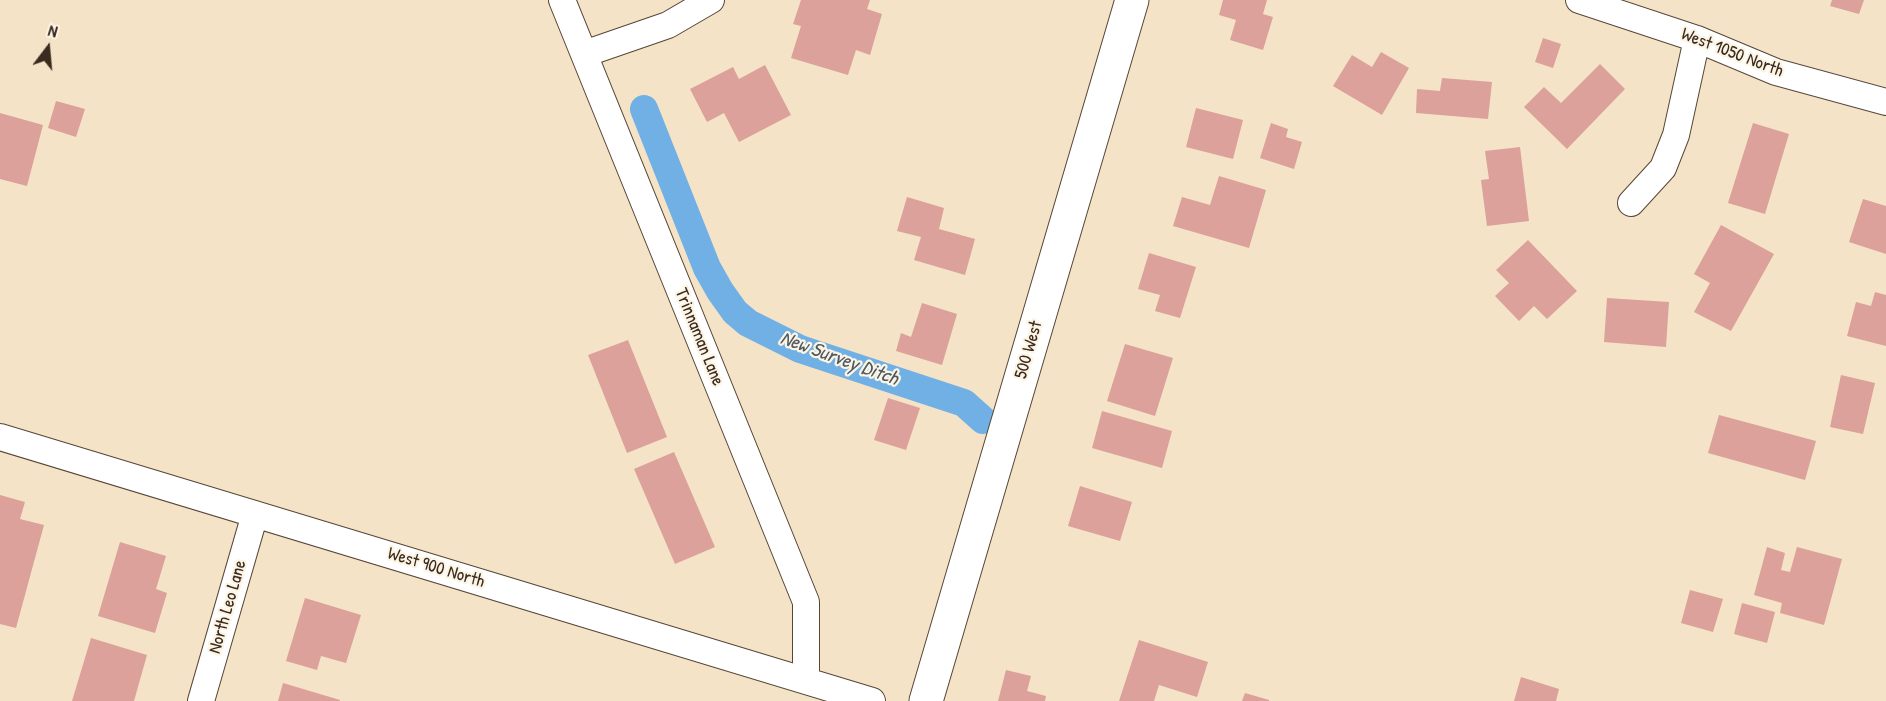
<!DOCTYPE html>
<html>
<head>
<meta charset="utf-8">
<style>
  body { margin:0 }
  #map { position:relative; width:1886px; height:701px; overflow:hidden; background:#f4e3c7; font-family:"Patrick Hand",sans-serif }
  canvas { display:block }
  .north { position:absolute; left:18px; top:18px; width:60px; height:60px; -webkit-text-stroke:4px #fcf5e5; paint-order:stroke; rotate:16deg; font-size:16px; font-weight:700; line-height:24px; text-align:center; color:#3b2a1e }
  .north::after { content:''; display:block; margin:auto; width:21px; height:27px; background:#3b2a1e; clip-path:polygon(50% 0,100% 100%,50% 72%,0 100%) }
</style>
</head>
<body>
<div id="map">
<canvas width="1886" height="701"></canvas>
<div class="north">N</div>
</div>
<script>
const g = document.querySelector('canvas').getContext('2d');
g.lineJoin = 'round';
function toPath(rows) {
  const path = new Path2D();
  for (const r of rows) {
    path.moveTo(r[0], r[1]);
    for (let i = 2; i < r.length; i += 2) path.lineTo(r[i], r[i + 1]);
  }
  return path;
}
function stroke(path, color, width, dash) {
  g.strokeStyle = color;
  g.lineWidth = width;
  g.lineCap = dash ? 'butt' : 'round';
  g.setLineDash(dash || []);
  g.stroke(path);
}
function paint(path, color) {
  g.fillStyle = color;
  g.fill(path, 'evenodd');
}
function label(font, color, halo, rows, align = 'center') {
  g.font = font + ' "Patrick Hand",sans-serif';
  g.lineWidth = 4.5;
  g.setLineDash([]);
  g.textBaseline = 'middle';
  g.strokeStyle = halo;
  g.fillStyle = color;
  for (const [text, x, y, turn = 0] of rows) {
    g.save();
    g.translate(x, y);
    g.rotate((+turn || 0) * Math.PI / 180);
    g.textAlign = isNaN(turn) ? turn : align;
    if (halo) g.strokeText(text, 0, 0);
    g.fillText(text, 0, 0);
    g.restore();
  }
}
const canal = toPath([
  [644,109,707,268,720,291,735,312,748,323,800,349,964,403,983,420]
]);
const building = toPath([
  [801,0,870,0,867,9,882,14,870,55,856,50,848,75,791,58,801,26,793,24],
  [1223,0,1267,0,1263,14,1273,17,1263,50,1230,40,1236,20,1219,15],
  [1832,0,1864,0,1859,14,1830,6],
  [1543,38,1561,44,1553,68,1535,62],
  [1381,52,1409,68,1382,115,1333,86,1352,55,1372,67],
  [1600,64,1625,89,1567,149,1524,107,1544,87,1561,103],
  [765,65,791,115,739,142,724,113,707,122,690,89,733,67,739,79],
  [1442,78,1492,82,1488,119,1416,113,1417,89,1440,91],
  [56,101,85,109,76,137,48,128],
  [1196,108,1243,120,1233,159,1186,147],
  [0,113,43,125,27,186,0,179],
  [1271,123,1288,129,1286,137,1302,142,1294,169,1260,158],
  [1753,123,1789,134,1765,214,1728,203],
  [1520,147,1529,221,1487,226,1481,180,1489,179,1485,151],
  [1219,176,1266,190,1249,248,1173,226,1182,197,1210,205],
  [907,197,944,208,939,229,975,239,965,275,914,260,921,237,897,231],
  [1863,199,1886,206,1886,254,1849,242],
  [1721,225,1774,254,1731,331,1694,312,1710,283,1694,274],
  [1528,240,1577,291,1547,319,1534,306,1519,321,1495,296,1509,283,1496,270],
  [1149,253,1196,267,1180,318,1155,311,1160,295,1138,289],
  [1875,292,1886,295,1886,346,1847,336,1856,302,1871,306],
  [1607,298,1669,302,1666,347,1604,342],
  [922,303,957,314,942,365,896,351,901,333,911,337],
  [628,340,667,437,627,453,588,355],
  [1125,344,1173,358,1155,416,1107,401],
  [1841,375,1875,383,1863,434,1830,427],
  [888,398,920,408,906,450,874,440],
  [1102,411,1172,431,1162,468,1092,448],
  [1719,415,1816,441,1805,480,1708,453],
  [674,452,715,547,675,564,634,469],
  [1080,486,1132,502,1120,541,1068,526],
  [0,495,25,502,20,519,44,525,16,628,0,624],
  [120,542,166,556,156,589,167,593,155,633,98,616],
  [1767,547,1785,553,1781,570,1790,572,1797,547,1842,559,1824,625,1780,613,1782,603,1754,595],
  [1690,590,1723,599,1713,632,1681,623],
  [305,598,361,615,346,663,321,656,317,670,286,661],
  [1742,603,1775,612,1767,643,1734,634],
  [91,638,147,655,134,701,72,701],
  [1139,640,1208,662,1197,697,1159,685,1154,701,1119,701],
  [1006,670,1031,676,1027,691,1046,696,1045,701,998,701],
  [1521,677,1559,689,1556,701,1514,701],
  [283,683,340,700,340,701,278,701],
  [1245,693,1269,700,1269,701,1242,701]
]);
const street = toPath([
  [562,0,806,602,806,680],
  [1579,0,1697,39,1776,72,1886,102],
  [584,54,668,25,711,0],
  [1631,203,1663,168,1676,135,1697,39],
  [0,437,872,701],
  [201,701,255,514]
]);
const secondary = toPath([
  [926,701,1132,0]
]);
const streetNames = [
  ["West 1050 North",1732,53,21],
  ["Trinnaman Lane",699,337,68],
  ["500 West",1029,350,-74],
  ["West 900 North",436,568,17],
  ["North Leo Lane",228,607,-74]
];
const waterNames = [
  ["New Survey Ditch",839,359,20]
];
stroke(canal, '#70b0e4', 28);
paint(building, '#dba19a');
stroke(street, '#574637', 28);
stroke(secondary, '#574637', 35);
stroke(street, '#fff', 26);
stroke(secondary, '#fff', 33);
label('18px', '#3b2a1e', '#fcf5e5', streetNames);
label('italic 20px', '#4e5963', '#fcf5e5', waterNames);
</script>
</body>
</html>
